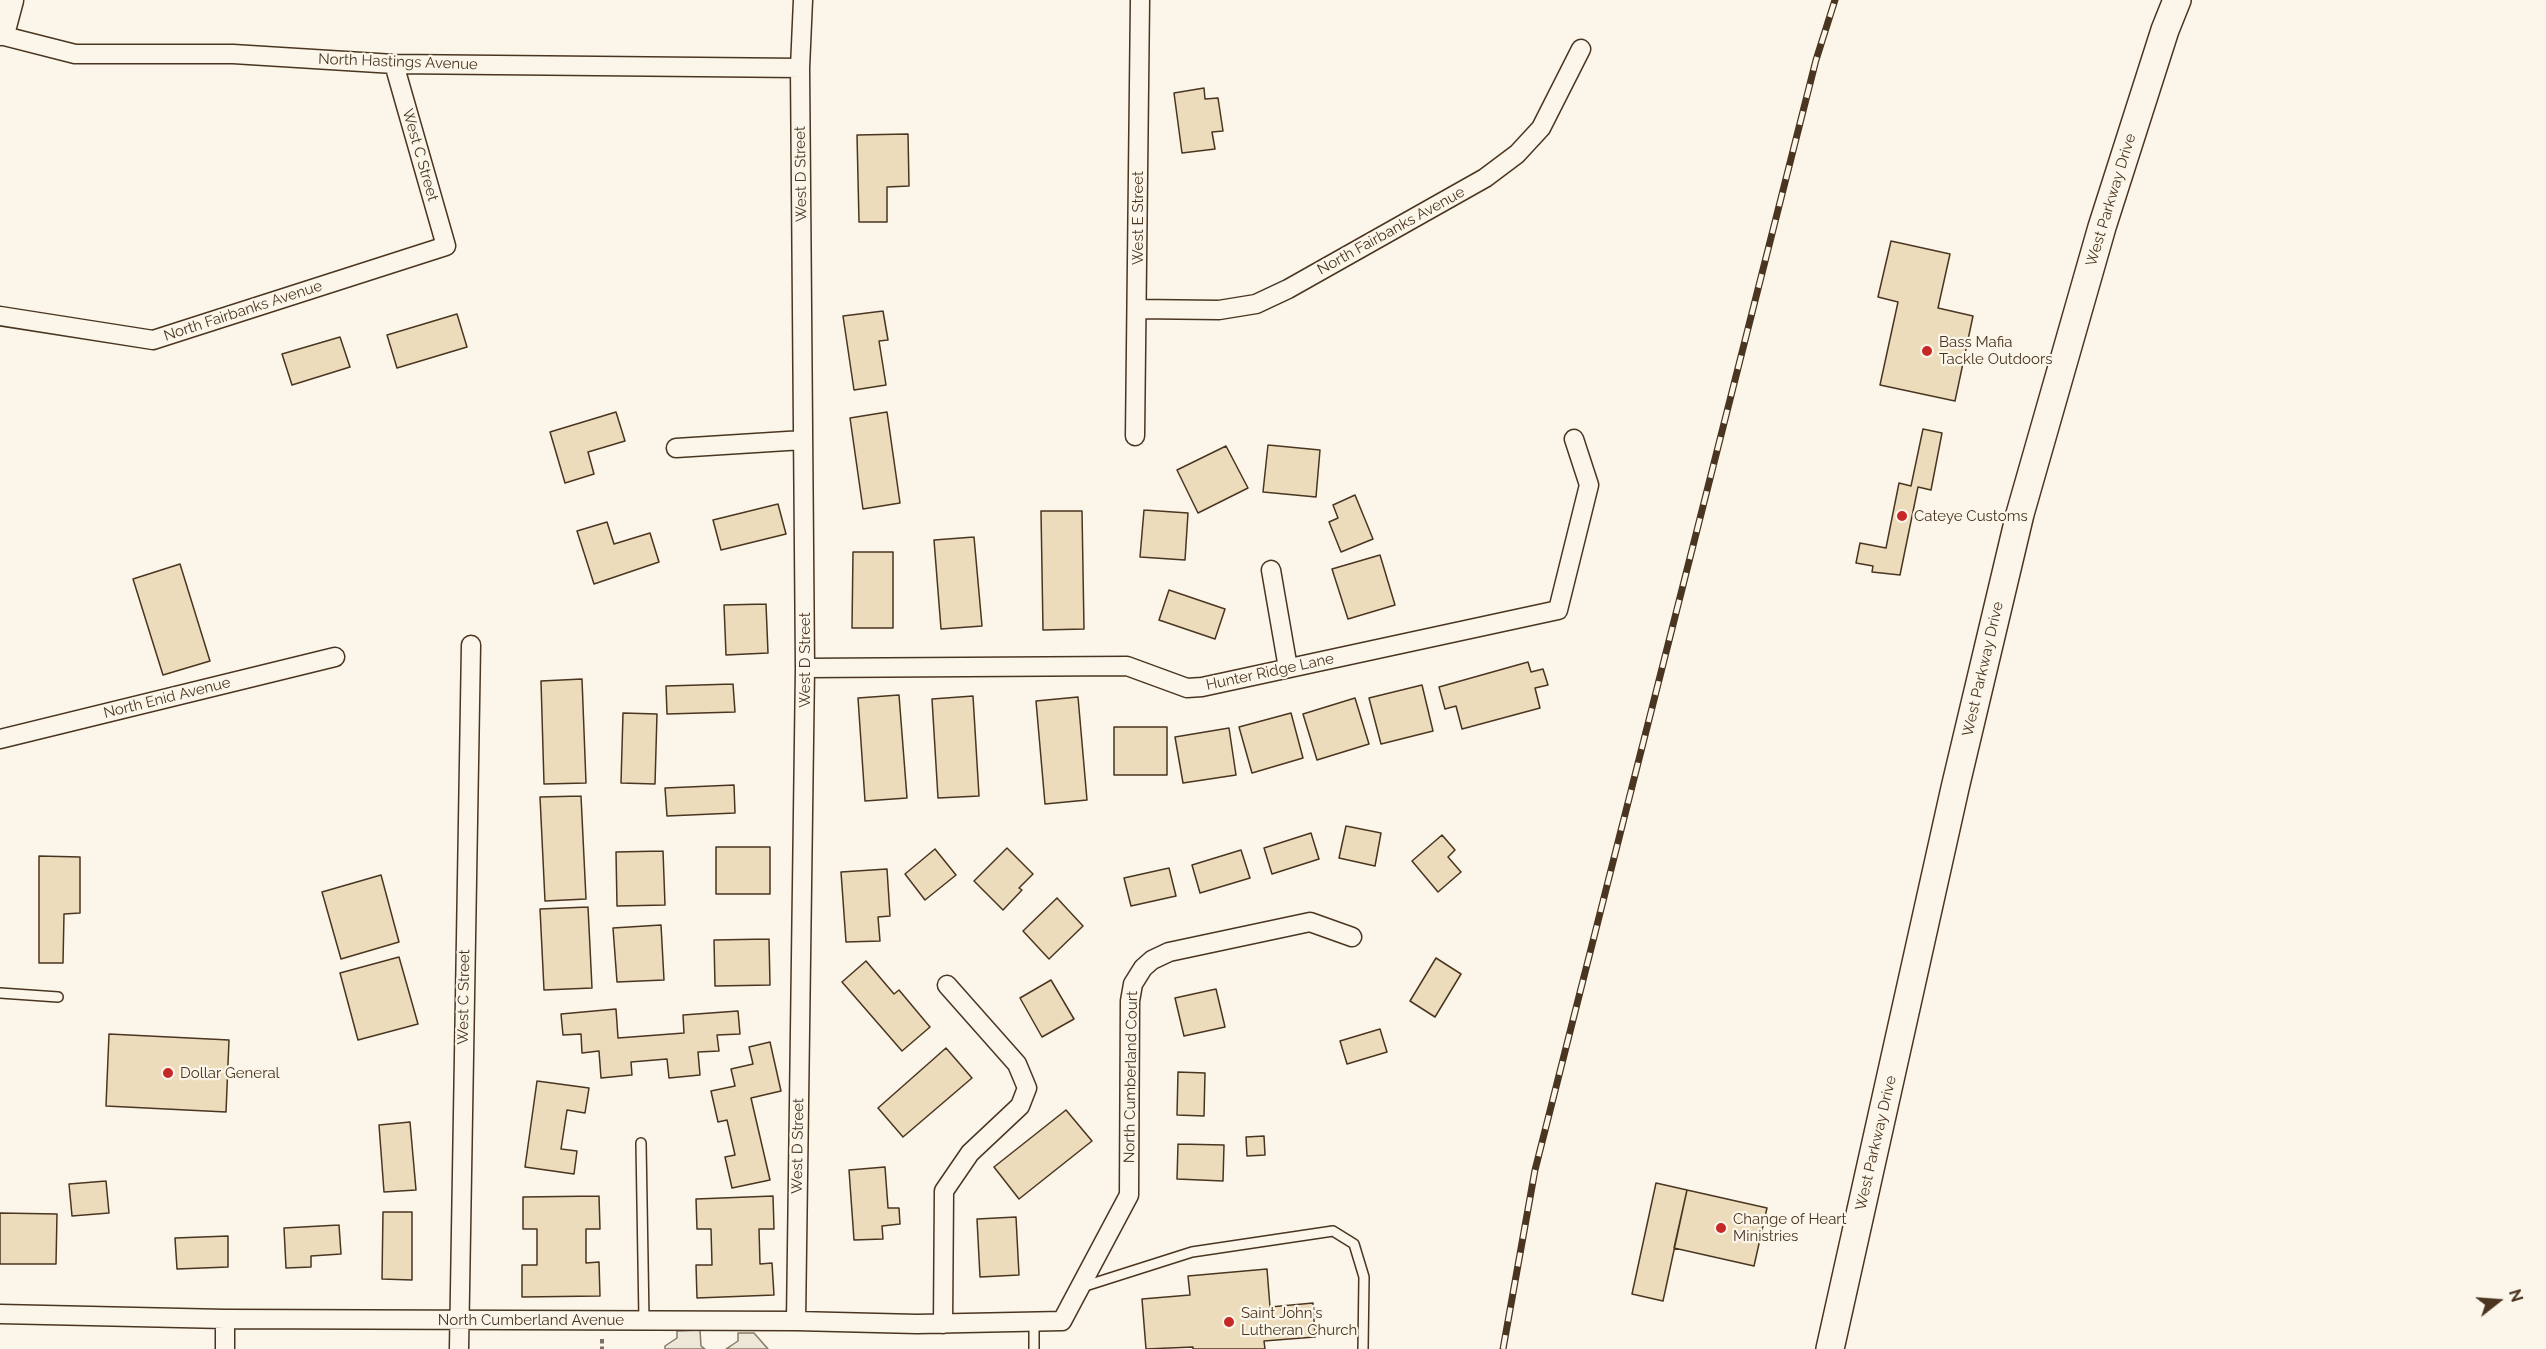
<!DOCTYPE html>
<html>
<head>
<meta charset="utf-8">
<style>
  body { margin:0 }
  #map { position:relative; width:2546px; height:1349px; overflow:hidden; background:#fbf6e9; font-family:Raleway,sans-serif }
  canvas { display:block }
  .north { position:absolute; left:2468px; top:1271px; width:60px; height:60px; -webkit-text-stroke:4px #fbf6e9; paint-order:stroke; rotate:73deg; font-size:16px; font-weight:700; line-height:24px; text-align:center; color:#4a3520 }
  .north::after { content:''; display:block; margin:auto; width:21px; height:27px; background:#4a3520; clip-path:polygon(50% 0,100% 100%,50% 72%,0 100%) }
</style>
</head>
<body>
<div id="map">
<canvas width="2546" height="1349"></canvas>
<div class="north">N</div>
</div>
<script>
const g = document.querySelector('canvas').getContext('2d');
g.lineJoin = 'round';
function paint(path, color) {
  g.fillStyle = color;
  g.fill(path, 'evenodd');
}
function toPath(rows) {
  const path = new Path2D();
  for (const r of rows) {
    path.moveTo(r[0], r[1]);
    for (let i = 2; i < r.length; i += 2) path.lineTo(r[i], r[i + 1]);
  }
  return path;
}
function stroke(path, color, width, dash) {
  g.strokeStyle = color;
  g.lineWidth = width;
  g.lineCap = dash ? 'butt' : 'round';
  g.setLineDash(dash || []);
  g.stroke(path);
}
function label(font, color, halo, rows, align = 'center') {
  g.font = font + ' Raleway,sans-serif';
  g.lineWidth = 4.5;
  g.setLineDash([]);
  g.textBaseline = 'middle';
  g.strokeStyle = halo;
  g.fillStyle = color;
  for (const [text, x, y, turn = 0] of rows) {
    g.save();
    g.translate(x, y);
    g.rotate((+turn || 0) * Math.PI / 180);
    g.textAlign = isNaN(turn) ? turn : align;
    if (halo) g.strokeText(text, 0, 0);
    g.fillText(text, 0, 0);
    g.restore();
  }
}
const parking = toPath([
  [700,1330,701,1346,705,1349,665,1349,665,1346,677,1338,677,1331,700,1330],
  [738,1333,754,1333,768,1349,726,1349,738,1341,738,1333]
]);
const building = toPath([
  [1204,88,1205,99,1218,98,1223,131,1212,132,1215,149,1182,153,1174,93,1204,88],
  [908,134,909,186,887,187,887,222,859,222,857,135,908,134],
  [1891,241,1950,254,1938,308,1973,316,1955,401,1880,385,1898,302,1878,297,1891,241],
  [883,311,888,340,879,341,886,385,854,390,843,316,883,311],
  [457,314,467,347,397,368,387,335,457,314],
  [340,337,350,367,292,385,282,354,340,337],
  [616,412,625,441,588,452,594,474,565,483,550,432,616,412],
  [887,412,900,503,863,509,850,418,887,412],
  [1923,429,1942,433,1931,490,1918,487,1900,575,1872,572,1873,566,1856,563,1860,543,1886,548,1899,483,1911,486,1923,429],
  [1268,445,1320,450,1316,497,1263,492,1268,445],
  [1226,446,1248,488,1198,513,1177,470,1226,446],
  [1355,495,1373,539,1341,552,1329,522,1338,518,1333,505,1355,495],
  [778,504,786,534,721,550,713,520,778,504],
  [1144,510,1188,513,1185,560,1140,557,1144,510],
  [1041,511,1082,511,1084,629,1043,630,1041,511],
  [607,522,614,544,650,533,659,562,594,584,577,531,607,522],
  [974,537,982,626,941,629,934,540,974,537],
  [853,552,893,552,893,628,852,628,853,552],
  [1380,555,1395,605,1348,619,1332,569,1380,555],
  [180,564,210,661,163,675,133,579,180,564],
  [1169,590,1225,609,1215,639,1159,620,1169,590],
  [766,604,768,653,726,655,724,605,766,604],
  [1528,662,1531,672,1543,669,1548,685,1535,688,1540,708,1462,729,1456,706,1445,709,1439,687,1528,662],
  [582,679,586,783,544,784,541,681,582,679],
  [733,684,735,712,667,714,666,686,733,684],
  [1422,685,1433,731,1381,744,1369,698,1422,685],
  [899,695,907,798,865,801,858,698,899,695],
  [973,696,979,796,938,798,932,699,973,696],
  [1078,697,1087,800,1045,804,1036,701,1078,697],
  [1355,698,1369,744,1317,760,1303,714,1355,698],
  [623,713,657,714,655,784,621,783,623,713],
  [1291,713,1303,758,1252,773,1239,727,1291,713],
  [1114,727,1167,727,1167,775,1114,775,1114,727],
  [1229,728,1236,775,1183,783,1175,737,1229,728],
  [734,785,735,813,667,816,665,788,734,785],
  [581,796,586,899,545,901,540,797,581,796],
  [1346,826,1381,833,1375,866,1339,858,1346,826],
  [1311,833,1319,859,1272,874,1264,848,1311,833],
  [1442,835,1455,850,1448,857,1461,872,1438,892,1412,861,1442,835],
  [716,847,770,847,770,894,716,894,716,847],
  [1007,848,1033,874,1019,888,1022,890,1003,910,974,881,1007,848],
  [935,849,956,875,925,900,905,874,935,849],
  [1241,850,1250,878,1200,893,1192,865,1241,850],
  [663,851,665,905,617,906,616,852,663,851],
  [39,856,80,857,80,913,64,914,63,963,39,963,39,856],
  [1169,868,1176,896,1131,906,1124,878,1169,868],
  [887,869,890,916,878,917,880,941,846,942,841,872,887,869],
  [381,875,399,942,341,959,322,892,381,875],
  [1057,898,1083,926,1049,959,1023,931,1057,898],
  [588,907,592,988,544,990,540,909,588,907],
  [661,925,664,980,617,982,613,928,661,925],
  [769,939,770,985,715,986,714,940,769,939],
  [399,957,418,1024,358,1040,340,973,399,957],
  [1436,958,1461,974,1435,1017,1410,1001,1436,958],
  [866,961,894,994,899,990,930,1027,902,1051,842,982,866,961],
  [1051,980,1074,1019,1042,1037,1020,998,1051,980],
  [1216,989,1225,1027,1184,1036,1175,998,1216,989],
  [616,1009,618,1038,684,1033,683,1015,738,1011,740,1034,717,1035,719,1051,698,1052,700,1075,669,1078,667,1059,631,1062,632,1075,601,1078,599,1051,582,1053,581,1034,563,1035,561,1014,616,1009],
  [1380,1029,1387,1052,1347,1064,1340,1041,1380,1029],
  [109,1034,229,1040,226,1112,106,1106,109,1034],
  [770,1042,781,1091,751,1098,770,1180,732,1188,725,1157,735,1155,727,1120,718,1122,711,1091,735,1086,731,1069,753,1064,749,1047,770,1042],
  [946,1048,972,1078,903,1137,878,1108,946,1048],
  [1178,1072,1205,1073,1204,1116,1177,1115,1178,1072],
  [537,1081,589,1088,585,1113,567,1110,561,1149,577,1151,574,1174,525,1167,537,1081],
  [1066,1110,1092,1141,1019,1199,994,1167,1066,1110],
  [410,1122,416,1190,384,1192,379,1125,410,1122],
  [1264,1136,1265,1155,1247,1156,1246,1137,1264,1136],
  [1178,1144,1224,1145,1223,1181,1177,1179,1178,1144],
  [885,1167,888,1208,899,1208,900,1224,882,1226,883,1239,854,1240,849,1170,885,1167],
  [106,1181,109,1213,72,1216,69,1184,106,1181],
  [1656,1183,1687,1190,1663,1301,1632,1294,1656,1183],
  [1687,1190,1767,1208,1754,1266,1674,1248,1687,1190],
  [599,1196,600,1229,586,1229,586,1263,599,1262,600,1296,522,1297,522,1265,537,1265,537,1229,523,1229,523,1197,599,1196],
  [773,1196,774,1229,759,1229,760,1264,772,1263,774,1295,697,1298,696,1265,712,1265,711,1229,697,1229,696,1199,773,1196],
  [383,1212,412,1212,412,1280,382,1279,383,1212],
  [0,1213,57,1214,56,1264,0,1264,0,1213],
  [1016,1217,1019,1275,980,1277,977,1219,1016,1217],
  [339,1225,341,1254,311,1256,311,1267,286,1268,284,1228,339,1225],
  [228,1236,228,1267,177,1269,175,1238,228,1236],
  [1267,1269,1270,1307,1313,1303,1315,1337,1264,1341,1265,1349,1193,1349,1193,1347,1146,1349,1142,1299,1190,1295,1188,1276,1267,1269]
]);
const path = toPath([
  [602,1339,602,1349]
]);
const service = toPath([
  [0,993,58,997],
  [641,1143,644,1320],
  [1082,1287,1192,1252,1333,1231,1354,1244,1364,1277,1363,1349],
  [1034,1349,1034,1322]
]);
const minor = toPath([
  [0,35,75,54,233,54,394,64,800,68],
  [1137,309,1219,310,1256,304,1288,289,1485,178,1517,154,1541,128,1581,49],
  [0,316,153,340,446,246,394,64],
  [1135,436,1140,0],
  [676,448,803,440],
  [1271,570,1288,668],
  [805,668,1127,666,1187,688,1202,687,1558,610,1589,485,1574,439],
  [0,739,335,657],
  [0,1314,225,1319,796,1321,917,1324,1062,1321,1129,1195,1130,1001,1133,984,1143,968,1152,960,1169,952,1310,922,1352,937],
  [796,1321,805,668,800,68,803,0],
  [943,1324,944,1191,970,1153,1020,1106,1027,1088,1017,1064,947,985],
  [225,1349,225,1319],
  [459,1349,471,645]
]);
const secondary = toPath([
  [1830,1349,1955,788,2020,514,2102,227,2165,30,2177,0]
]);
const primary = toPath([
  [0,30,8,0]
]);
const rail = toPath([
  [1503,1349,1535,1170,1816,60,1835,0]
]);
const markers = [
  [1927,351,6,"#c62828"],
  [1902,516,6,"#c62828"],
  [168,1073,6,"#c62828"],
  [1721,1228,6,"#c62828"],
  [1229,1322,6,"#c62828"]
];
const streetNames = [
  ["North Hastings Avenue",398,62,2],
  ["West C Street",420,155,74],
  ["West D Street",801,174,-91],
  ["West Parkway Drive",2111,200,-73],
  ["West E Street",1138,218,-90],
  ["North Fairbanks Avenue",1391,231,-29],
  ["North Fairbanks Avenue",243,311,-18],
  ["West D Street",805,660,-90],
  ["West Parkway Drive",1983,669,-77],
  ["Hunter Ridge Lane",1270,672,-12],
  ["North Enid Avenue",167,698,-14],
  ["West C Street",464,997,-89],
  ["North Cumberland Court",1131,1077,-89],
  ["West Parkway Drive",1876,1143,-77],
  ["West D Street",798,1146,-89],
  ["North Cumberland Avenue",531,1320]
];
const poiNames = [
  ["Bass Mafia",1939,342],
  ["Tackle Outdoors",1939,359],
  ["Cateye Customs",1914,516],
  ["Dollar General",180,1073],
  ["Change of Heart",1733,1219],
  ["Ministries",1733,1236],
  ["Saint John's",1241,1313],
  ["Lutheran Church",1241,1330]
];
paint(parking, '#ede7d9');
stroke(parking, '#887966', 1.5);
paint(building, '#ecdcbc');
stroke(building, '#4a3520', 1.5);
stroke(service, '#4a3520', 12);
stroke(minor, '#4a3520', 21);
stroke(secondary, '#4a3520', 30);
stroke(primary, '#4a3520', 33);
stroke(path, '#7f6f5c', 4, [4.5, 3]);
stroke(service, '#fbf6e9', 9);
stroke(minor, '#fbf6e9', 18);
stroke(secondary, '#fbf6e9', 27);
stroke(primary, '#fbf6e9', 30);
stroke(rail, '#4a3520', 7);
stroke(rail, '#fbf6e9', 4.5, [14]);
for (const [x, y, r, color] of markers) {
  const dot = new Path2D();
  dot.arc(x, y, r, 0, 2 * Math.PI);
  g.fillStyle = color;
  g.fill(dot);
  stroke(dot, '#fbf6e9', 2);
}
label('15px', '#4a3520', '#fbf6e9', streetNames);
label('15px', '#4a3520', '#fbf6e9', poiNames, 'left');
</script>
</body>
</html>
